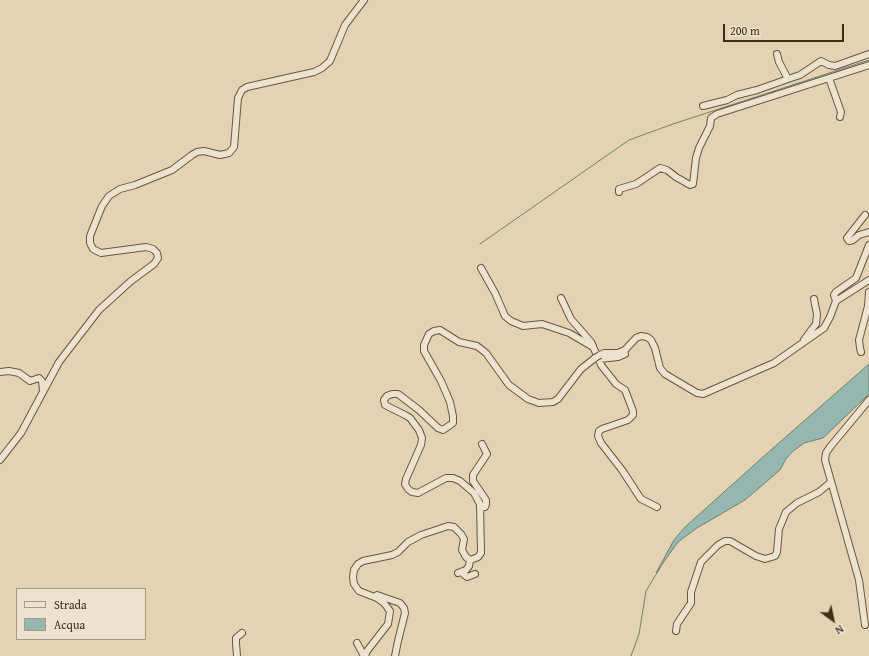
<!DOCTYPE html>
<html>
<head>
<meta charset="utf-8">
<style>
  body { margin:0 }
  #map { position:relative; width:869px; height:656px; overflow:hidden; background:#e3d3b3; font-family:"Gentium Book Plus",serif }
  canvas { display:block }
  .legend { position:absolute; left:16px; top:588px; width:130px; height:52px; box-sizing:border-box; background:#ede2ce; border:1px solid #a79a86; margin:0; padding:5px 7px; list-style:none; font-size:12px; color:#3e2e19 }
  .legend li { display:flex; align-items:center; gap:8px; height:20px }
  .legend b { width:20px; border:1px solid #a79a86 }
  .north { position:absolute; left:813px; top:600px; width:40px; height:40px; -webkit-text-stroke:3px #ede2ce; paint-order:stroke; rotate:147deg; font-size:11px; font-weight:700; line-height:16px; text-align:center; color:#3e2e19 }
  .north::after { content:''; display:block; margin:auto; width:14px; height:18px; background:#3e2e19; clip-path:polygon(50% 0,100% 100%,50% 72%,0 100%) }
  .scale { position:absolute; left:723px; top:24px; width:121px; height:18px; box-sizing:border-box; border:2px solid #3e2e19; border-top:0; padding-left:5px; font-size:12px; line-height:14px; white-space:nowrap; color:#3e2e19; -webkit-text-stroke:3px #ede2ce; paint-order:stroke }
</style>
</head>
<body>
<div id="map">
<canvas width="869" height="656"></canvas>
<ul class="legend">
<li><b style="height:5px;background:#ede2ce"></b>Strada</li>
<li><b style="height:11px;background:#95b7af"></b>Acqua</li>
</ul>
<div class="north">N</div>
<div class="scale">200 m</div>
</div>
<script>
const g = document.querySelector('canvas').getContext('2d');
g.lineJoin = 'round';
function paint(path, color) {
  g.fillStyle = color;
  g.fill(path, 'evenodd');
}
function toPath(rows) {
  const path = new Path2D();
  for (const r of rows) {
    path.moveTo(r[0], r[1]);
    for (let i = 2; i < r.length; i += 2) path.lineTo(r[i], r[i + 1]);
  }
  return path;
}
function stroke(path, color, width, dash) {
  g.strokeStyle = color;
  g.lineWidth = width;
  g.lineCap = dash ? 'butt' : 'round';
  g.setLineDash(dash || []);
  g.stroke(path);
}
const water = toPath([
  [869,364,869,394,823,438,804,443,792,452,786,459,780,470,745,500,697,528,678,542,656,573,674,540,685,527,772,449,869,364]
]);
const stream = toPath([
  [480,244,629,140,673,124,869,60],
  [631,656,639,634,646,591,660,568]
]);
const minor = toPath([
  [777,54,779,62,788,79,800,75,821,61,829,65,835,66,869,54],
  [829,78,841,112,840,117],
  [703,106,727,100,737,95,757,90,788,79],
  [619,192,619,189,636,184,660,168,667,170,676,177,690,185,693,184,696,158,699,148,710,126,711,118,717,114,869,65],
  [865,215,847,238,849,241,853,240,859,235,869,232],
  [481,268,495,293,505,316,511,321,523,326,542,324,569,333,593,347,599,359,618,357,625,354],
  [561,298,571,319,591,342,593,346],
  [836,301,834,295,836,292,856,278,869,245],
  [804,340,812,329,816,324,817,314,814,299],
  [861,352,860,348,859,340,868,306,869,292],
  [600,355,604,353,618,353,625,350,636,338,641,336,647,337,651,340,655,348,660,368,665,374,697,393,703,394,774,363,824,328,830,317,836,301,869,280],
  [599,359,601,365,616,384,625,390,633,411,633,415,628,420,602,429,599,431,598,436,601,443,622,470,641,499,657,507],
  [0,372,9,371,19,373,30,381,39,378,42,381,43,391],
  [0,460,21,433,59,362,99,310,131,281,154,264,158,258,157,253,153,249,146,247,101,253,93,249,90,243,90,236,102,206,109,196,120,189,135,185,172,170,192,155,197,152,204,151,220,155,229,153,234,147,238,98,242,90,247,87,314,72,322,68,330,61,345,25,364,0],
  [480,508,485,507,486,504,486,500,473,481,473,475,487,454,482,444],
  [461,572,467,577,475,574],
  [458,573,466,570,469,566,470,560],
  [377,595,400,603,404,608,405,613,398,641,395,656],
  [865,625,859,580,825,460,826,453,830,447,869,400],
  [676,631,677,624,691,603,691,592,701,562,718,545,725,541,730,541,756,556,765,559,775,556,777,552,779,529,786,512,797,503,819,492,831,482],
  [357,643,364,656],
  [237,656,236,643,236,638,242,633],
  [365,656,367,651,388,624,390,611,384,603,377,598,359,591,354,584,353,577,354,570,358,564,363,561,392,555,398,552,408,542,421,535,448,526,454,527,461,534,464,539,462,550,466,557,470,560,473,559,478,557,481,553,480,504,474,493,460,481,453,478,446,478,418,493,412,492,408,489,405,484,406,479,421,445,422,438,419,430,410,418,405,415,385,405,384,400,387,396,392,394,398,394,419,410,438,428,443,430,453,423,453,416,450,402,441,381,424,351,424,345,429,334,434,331,440,330,459,342,477,346,486,353,509,385,528,399,539,403,553,402,558,399,581,369,595,358]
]);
const minorBridge = toPath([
  [595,358,600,355]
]);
paint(water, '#95b7af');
stroke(water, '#728073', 1);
stroke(stream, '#728073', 1);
stroke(minor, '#675740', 8);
stroke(minor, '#ede2ce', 6);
stroke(minorBridge, '#675740', 8, []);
stroke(minorBridge, '#ede2ce', 6);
</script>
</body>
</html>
